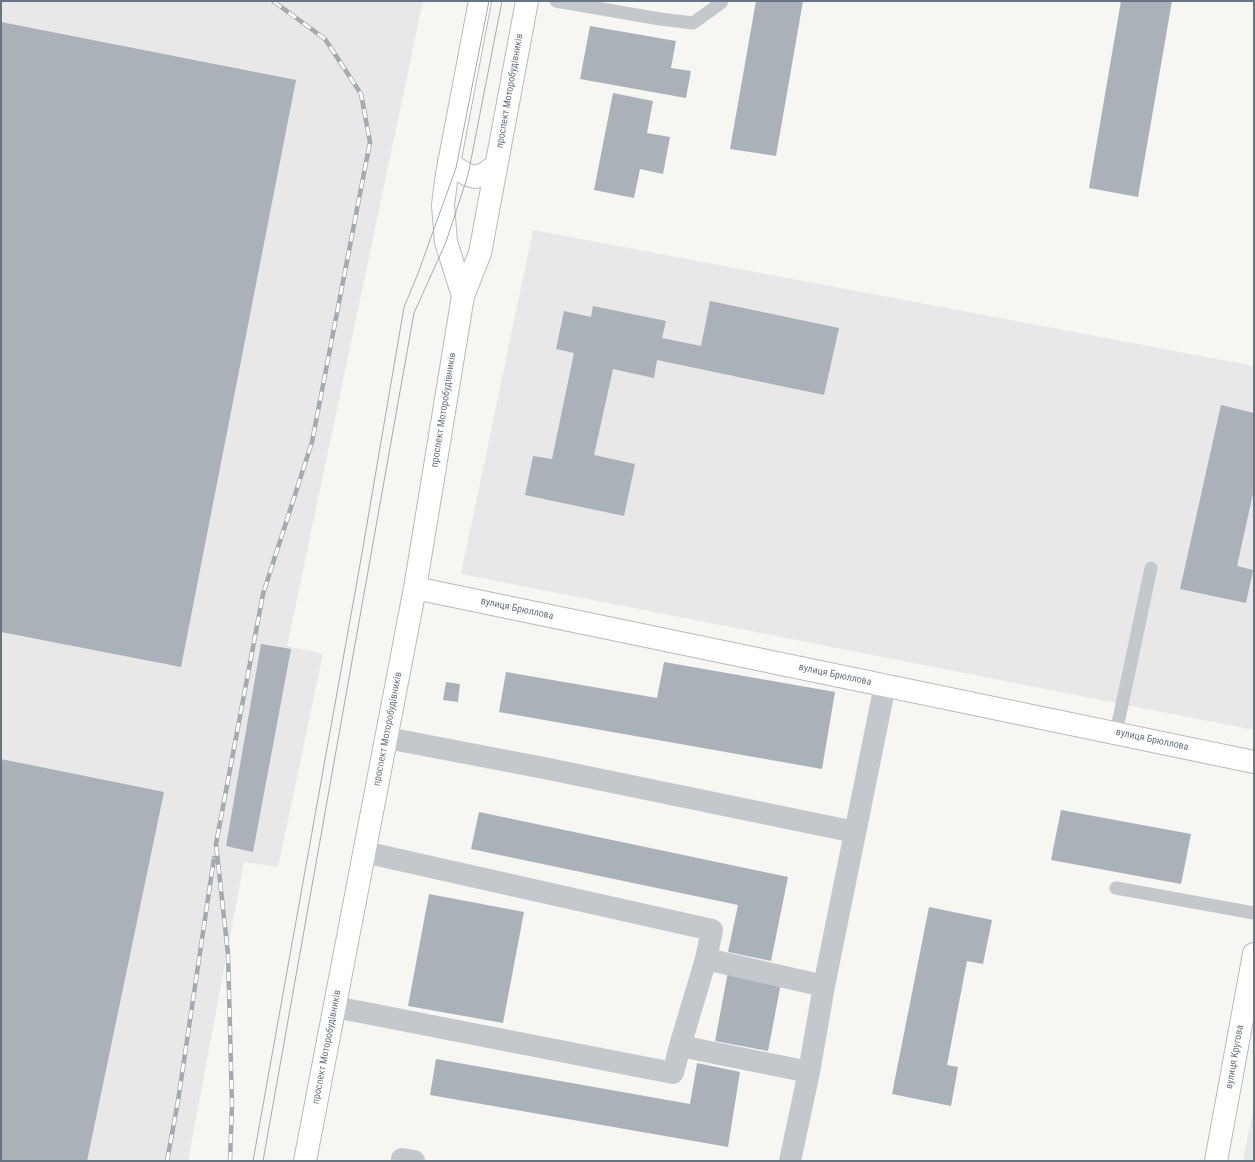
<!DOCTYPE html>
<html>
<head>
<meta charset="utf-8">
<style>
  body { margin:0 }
  #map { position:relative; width:1255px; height:1162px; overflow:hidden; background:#f6f7f3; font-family:"Roboto Condensed",sans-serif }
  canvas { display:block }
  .frame { position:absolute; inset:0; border:2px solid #667484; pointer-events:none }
</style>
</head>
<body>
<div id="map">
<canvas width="1255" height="1162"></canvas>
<div class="frame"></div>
</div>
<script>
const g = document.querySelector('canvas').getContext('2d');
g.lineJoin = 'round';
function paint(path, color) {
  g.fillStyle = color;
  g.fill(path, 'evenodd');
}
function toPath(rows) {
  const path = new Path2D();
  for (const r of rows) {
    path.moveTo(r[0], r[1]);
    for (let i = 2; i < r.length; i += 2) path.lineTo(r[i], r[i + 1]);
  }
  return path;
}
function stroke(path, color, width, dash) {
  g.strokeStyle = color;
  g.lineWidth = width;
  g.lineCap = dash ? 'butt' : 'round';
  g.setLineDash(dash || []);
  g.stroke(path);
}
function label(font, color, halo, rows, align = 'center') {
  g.font = font + ' "Roboto Condensed",sans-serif';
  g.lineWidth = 4;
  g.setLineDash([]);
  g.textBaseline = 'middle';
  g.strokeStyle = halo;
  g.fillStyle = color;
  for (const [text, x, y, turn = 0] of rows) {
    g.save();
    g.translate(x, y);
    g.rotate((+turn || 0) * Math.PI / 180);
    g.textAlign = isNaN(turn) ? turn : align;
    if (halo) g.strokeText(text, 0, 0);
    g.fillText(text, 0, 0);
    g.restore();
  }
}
const built = toPath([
  [1,1,423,1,287,646,323,654,278,867,244,862,188,1161,1,1161],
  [533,230,1254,366,1254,730,461,574],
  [1254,1105,1254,1161,1243,1161]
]);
const building = toPath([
  [756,1,803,1,776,156,730,149],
  [1121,1,1172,1,1138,197,1089,188],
  [1,22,296,80,181,667,1,632],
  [590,26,676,41,671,68,691,71,686,98,580,79],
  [613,93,653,101,647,133,670,137,663,174,640,169,634,198,594,190],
  [710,301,839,328,824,395,657,360,654,378,613,369,594,455,635,464,624,516,525,495,533,456,552,459,574,353,556,349,564,311,591,317,593,306,666,321,662,338,701,346],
  [1221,405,1254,413,1254,489,1237,566,1253,570,1246,603,1180,589],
  [261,644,291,649,253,852,226,846],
  [664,662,835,692,822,769,499,712,506,672,657,698],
  [446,682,460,684,458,702,443,700],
  [1,759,164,792,87,1161,1,1161],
  [1061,810,1191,834,1181,884,1051,860],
  [479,812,788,877,771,961,728,952,738,905,471,849],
  [429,894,524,912,503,1023,408,1006],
  [929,907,992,920,983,964,967,961,947,1065,958,1067,951,1106,892,1094],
  [728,972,781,983,768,1051,715,1041],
  [436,1059,690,1104,697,1063,740,1072,728,1147,430,1095]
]);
const lane = toPath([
  [556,1,660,19,693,23,721,3,722,1],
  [1116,733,1151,568],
  [1116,888,1254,913]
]);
const street = toPath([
  [387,738,544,768,855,832],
  [364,852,712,930,706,959,824,986],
  [335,1007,673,1073,680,1046,809,1072],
  [680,1046,706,959],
  [402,1159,414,1161],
  [790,1161,809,1072,824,986,885,685]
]);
const secondary = toPath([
  [449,161,456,168,468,175,475,177,484,174,496,166],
  [463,296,446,242,443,205,447,174,480,1],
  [415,588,1254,762],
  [305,1161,415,588,463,296,480,253,527,1],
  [1216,1161,1254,954]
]);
const tram = toPath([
  [253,1161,361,559,404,307,417,276,456,168,489,1],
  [263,1161,414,313,446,242,468,175,502,1]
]);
const rail = toPath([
  [167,1161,178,1101,214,858],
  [230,1161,232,1105,228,954,216,844,263,594,312,442,370,142,361,94,325,39,273,1]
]);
const streetNames = [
  ["проспект Моторобудівників",510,91,-80],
  ["проспект Моторобудівників",444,410,-81],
  ["вулиця Брюллова",517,609,12],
  ["вулиця Брюллова",835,675,12],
  ["проспект Моторобудівників",388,729,-79],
  ["вулиця Брюллова",1152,740,12],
  ["проспект Моторобудівників",327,1047,-79],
  ["вулиця Кругова",1235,1057,-80]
];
paint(built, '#e7e8e7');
paint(building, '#aab1b8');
stroke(secondary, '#b6bbc0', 24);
stroke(lane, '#c4c7cb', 13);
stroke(street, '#c4c7cb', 22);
stroke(secondary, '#fff', 22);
stroke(tram, '#a5aab0', 1);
stroke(rail, '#a5aab0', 4.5);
stroke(rail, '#fff', 3, [9]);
label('10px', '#667484', '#fff', streetNames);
</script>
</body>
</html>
